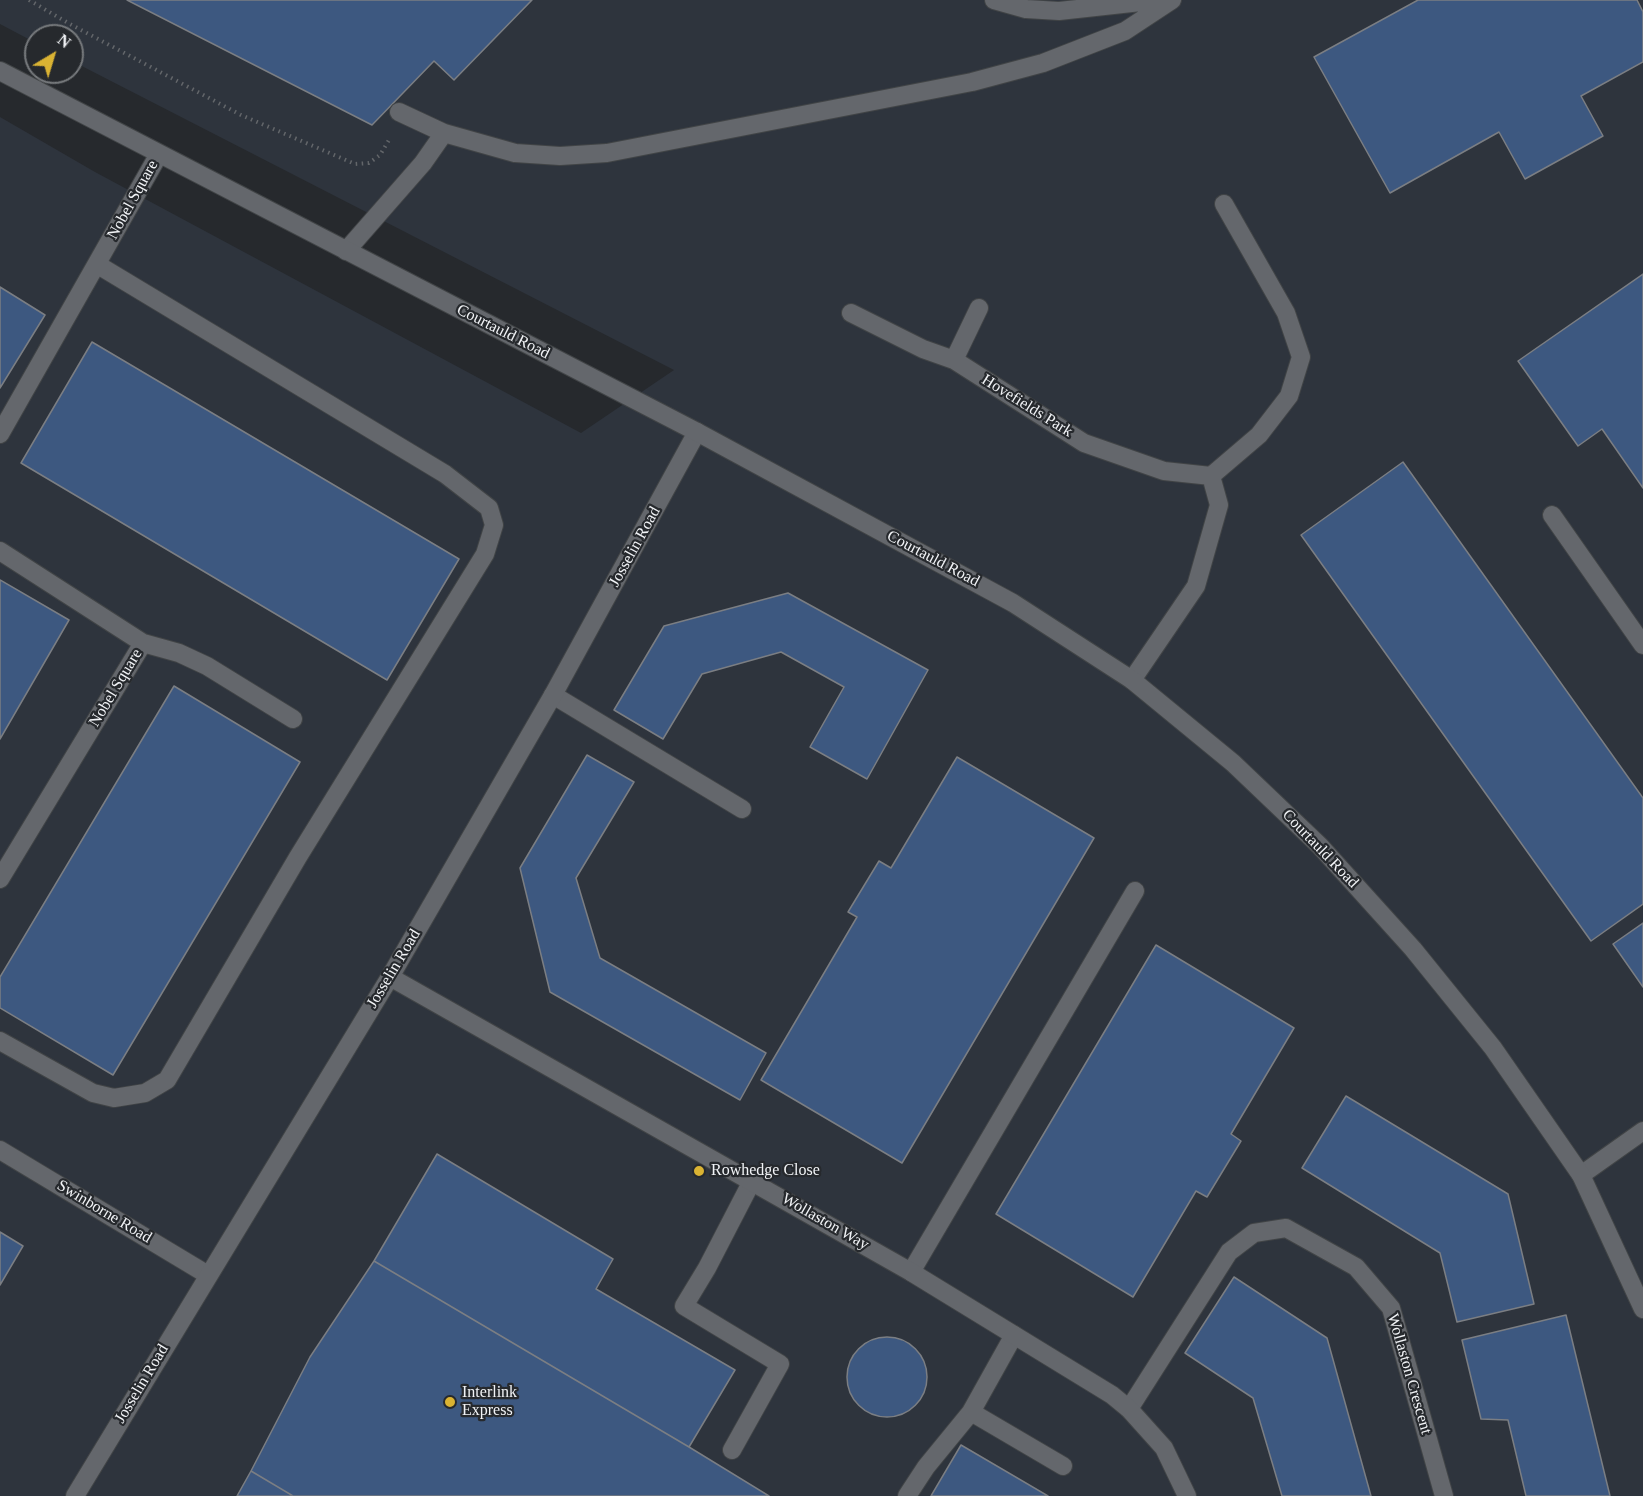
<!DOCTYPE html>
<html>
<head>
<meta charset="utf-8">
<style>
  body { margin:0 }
  #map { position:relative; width:1643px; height:1496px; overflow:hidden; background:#26292d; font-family:"Times New Roman",serif }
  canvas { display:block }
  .north { position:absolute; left:24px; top:24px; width:60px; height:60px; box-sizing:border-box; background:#26292d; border:2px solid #777a7d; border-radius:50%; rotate:38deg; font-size:16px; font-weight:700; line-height:24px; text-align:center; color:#f1f3f6 }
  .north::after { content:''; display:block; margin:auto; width:21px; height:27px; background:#dab333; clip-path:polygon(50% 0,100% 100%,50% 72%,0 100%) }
</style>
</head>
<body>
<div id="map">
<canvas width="1643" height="1496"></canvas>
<div class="north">N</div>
</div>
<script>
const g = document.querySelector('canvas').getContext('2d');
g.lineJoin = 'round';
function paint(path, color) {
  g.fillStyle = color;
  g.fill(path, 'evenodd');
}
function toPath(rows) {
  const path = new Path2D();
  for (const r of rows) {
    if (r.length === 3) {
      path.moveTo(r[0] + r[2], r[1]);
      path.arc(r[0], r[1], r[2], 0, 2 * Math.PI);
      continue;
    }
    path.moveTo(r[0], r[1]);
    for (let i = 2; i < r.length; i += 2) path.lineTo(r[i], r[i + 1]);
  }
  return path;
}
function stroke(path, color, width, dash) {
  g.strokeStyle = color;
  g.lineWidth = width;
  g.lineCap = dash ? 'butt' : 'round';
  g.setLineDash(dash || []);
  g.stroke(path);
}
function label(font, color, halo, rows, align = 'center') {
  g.font = font + ' "Times New Roman",serif';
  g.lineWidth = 4.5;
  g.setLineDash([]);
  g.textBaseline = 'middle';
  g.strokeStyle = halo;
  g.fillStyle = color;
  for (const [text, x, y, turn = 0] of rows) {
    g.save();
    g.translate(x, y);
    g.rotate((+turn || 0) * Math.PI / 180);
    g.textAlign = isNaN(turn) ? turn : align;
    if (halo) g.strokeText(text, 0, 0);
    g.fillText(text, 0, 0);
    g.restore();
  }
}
const built = toPath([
  [0,0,1643,0,1643,1496,0,1496,0,117,95,172,581,433,674,370,72,61,72,36,36,36,36,43,0,24]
]);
const building = toPath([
  [127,0,532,0,454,80,434,61,372,125,127,0],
  [1418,0,1637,0,1643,12,1643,62,1581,96,1603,136,1525,179,1499,132,1390,193,1314,57,1418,0],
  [1643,274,1643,488,1602,429,1578,446,1518,361,1643,274],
  [0,287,45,315,0,388,0,287],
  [92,342,459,559,387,680,21,463,92,342],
  [1403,462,1643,798,1643,904,1591,941,1301,535,1403,462],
  [0,580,69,620,0,739,0,580],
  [788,593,928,670,867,779,810,747,844,687,781,652,702,674,663,739,614,710,664,626,788,593],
  [174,686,300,762,113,1075,0,1008,0,977,174,686],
  [587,755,634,782,576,878,600,958,766,1053,740,1100,550,992,520,868,587,755],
  [957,757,1094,838,902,1163,761,1080,857,917,848,912,879,861,891,868,957,757],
  [1643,923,1643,987,1613,944,1643,923],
  [1156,945,1294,1028,1231,1134,1241,1141,1207,1197,1196,1191,1133,1297,996,1214,1156,945],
  [1346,1096,1508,1194,1534,1304,1457,1322,1440,1253,1302,1168,1346,1096],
  [437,1154,613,1259,596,1289,735,1370,689,1447,374,1261,437,1154],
  [0,1232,23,1246,0,1285,0,1232],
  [374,1261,689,1447,769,1496,293,1496,251,1471,310,1357,374,1261],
  [1234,1277,1327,1338,1371,1496,1282,1496,1253,1398,1185,1353,1234,1277],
  [1566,1315,1610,1496,1526,1496,1508,1420,1481,1419,1462,1340,1566,1315],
  [887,1377,40],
  [961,1445,1048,1496,931,1496,961,1445],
  [251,1471,293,1496,237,1496,251,1471]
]);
const path = toPath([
  [29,0,68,23,241,115,355,164,369,163,380,155,389,140]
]);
const lane = toPath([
  [994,0,1026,9,1059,11,1159,0],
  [399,112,444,133,515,153,560,156,607,153,972,82,1043,63,1125,31,1172,0],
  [346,251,423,163,444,133],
  [0,434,159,154],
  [1552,515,1643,645],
  [0,551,143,643,0,879],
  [143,643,179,653,207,666,293,719],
  [553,695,742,809],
  [0,1041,93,1093,114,1098,145,1093,167,1080,298,857,485,554,494,525,489,508,445,474,98,265],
  [0,1150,208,1275],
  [911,1272,1135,891],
  [1129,1409,1229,1252,1254,1233,1286,1228,1356,1267,1391,1308,1444,1496],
  [971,1412,1063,1466],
  [732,1450,780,1364,684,1306,707,1268,752,1181],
  [907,1496,926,1467,971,1412,1014,1335]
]);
const street = toPath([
  [851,313,923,349,954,360,1084,443,1164,471,1211,476,1219,505,1196,586,1132,680],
  [954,360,979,308],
  [1211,476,1259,435,1289,396,1301,357,1286,313,1224,204],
  [390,977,911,1272,1112,1395,1129,1409,1164,1448,1187,1496],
  [1581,1175,1643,1131],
  [75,1496,390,977,553,695,697,432]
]);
const secondary = toPath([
  [0,71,697,432,1013,603,1132,680,1233,763,1320,846,1413,949,1493,1048,1581,1175,1643,1309]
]);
const markers = [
  [699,1171,6,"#dab333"],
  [450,1402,6,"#dab333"]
];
const streetNames = [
  ["Nobel Square",133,200,-61],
  ["Courtauld Road",503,332,27],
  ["Hovefields Park",1027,406,32],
  ["Josselin Road",635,547,-61],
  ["Courtauld Road",933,559,28],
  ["Nobel Square",116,688,-59],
  ["Courtauld Road",1320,849,46],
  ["Josselin Road",394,969,-59],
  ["Swinborne Road",104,1212,31],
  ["Wollaston Way",825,1222,30],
  ["Wollaston Crescent",1409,1374,74],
  ["Josselin Road",142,1384,-59]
];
const poiNames = [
  ["Rowhedge Close",711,1171],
  ["Interlink",462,1393],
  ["Express",462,1411]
];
paint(built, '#2e343d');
paint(building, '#3d5880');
stroke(building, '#7b7e83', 1.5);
stroke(lane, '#414446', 20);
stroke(street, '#414446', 20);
stroke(secondary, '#414446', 20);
stroke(path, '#63666a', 4, [1.5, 4.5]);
stroke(lane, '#64676c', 18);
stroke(street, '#64676c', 18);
stroke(secondary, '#64676c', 18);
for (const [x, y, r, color] of markers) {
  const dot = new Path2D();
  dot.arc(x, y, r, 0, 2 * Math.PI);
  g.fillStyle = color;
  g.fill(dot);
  stroke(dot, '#26292d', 2);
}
label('16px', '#f1f3f6', '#26292d', streetNames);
label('16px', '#f1f3f6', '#26292d', poiNames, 'left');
</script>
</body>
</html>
